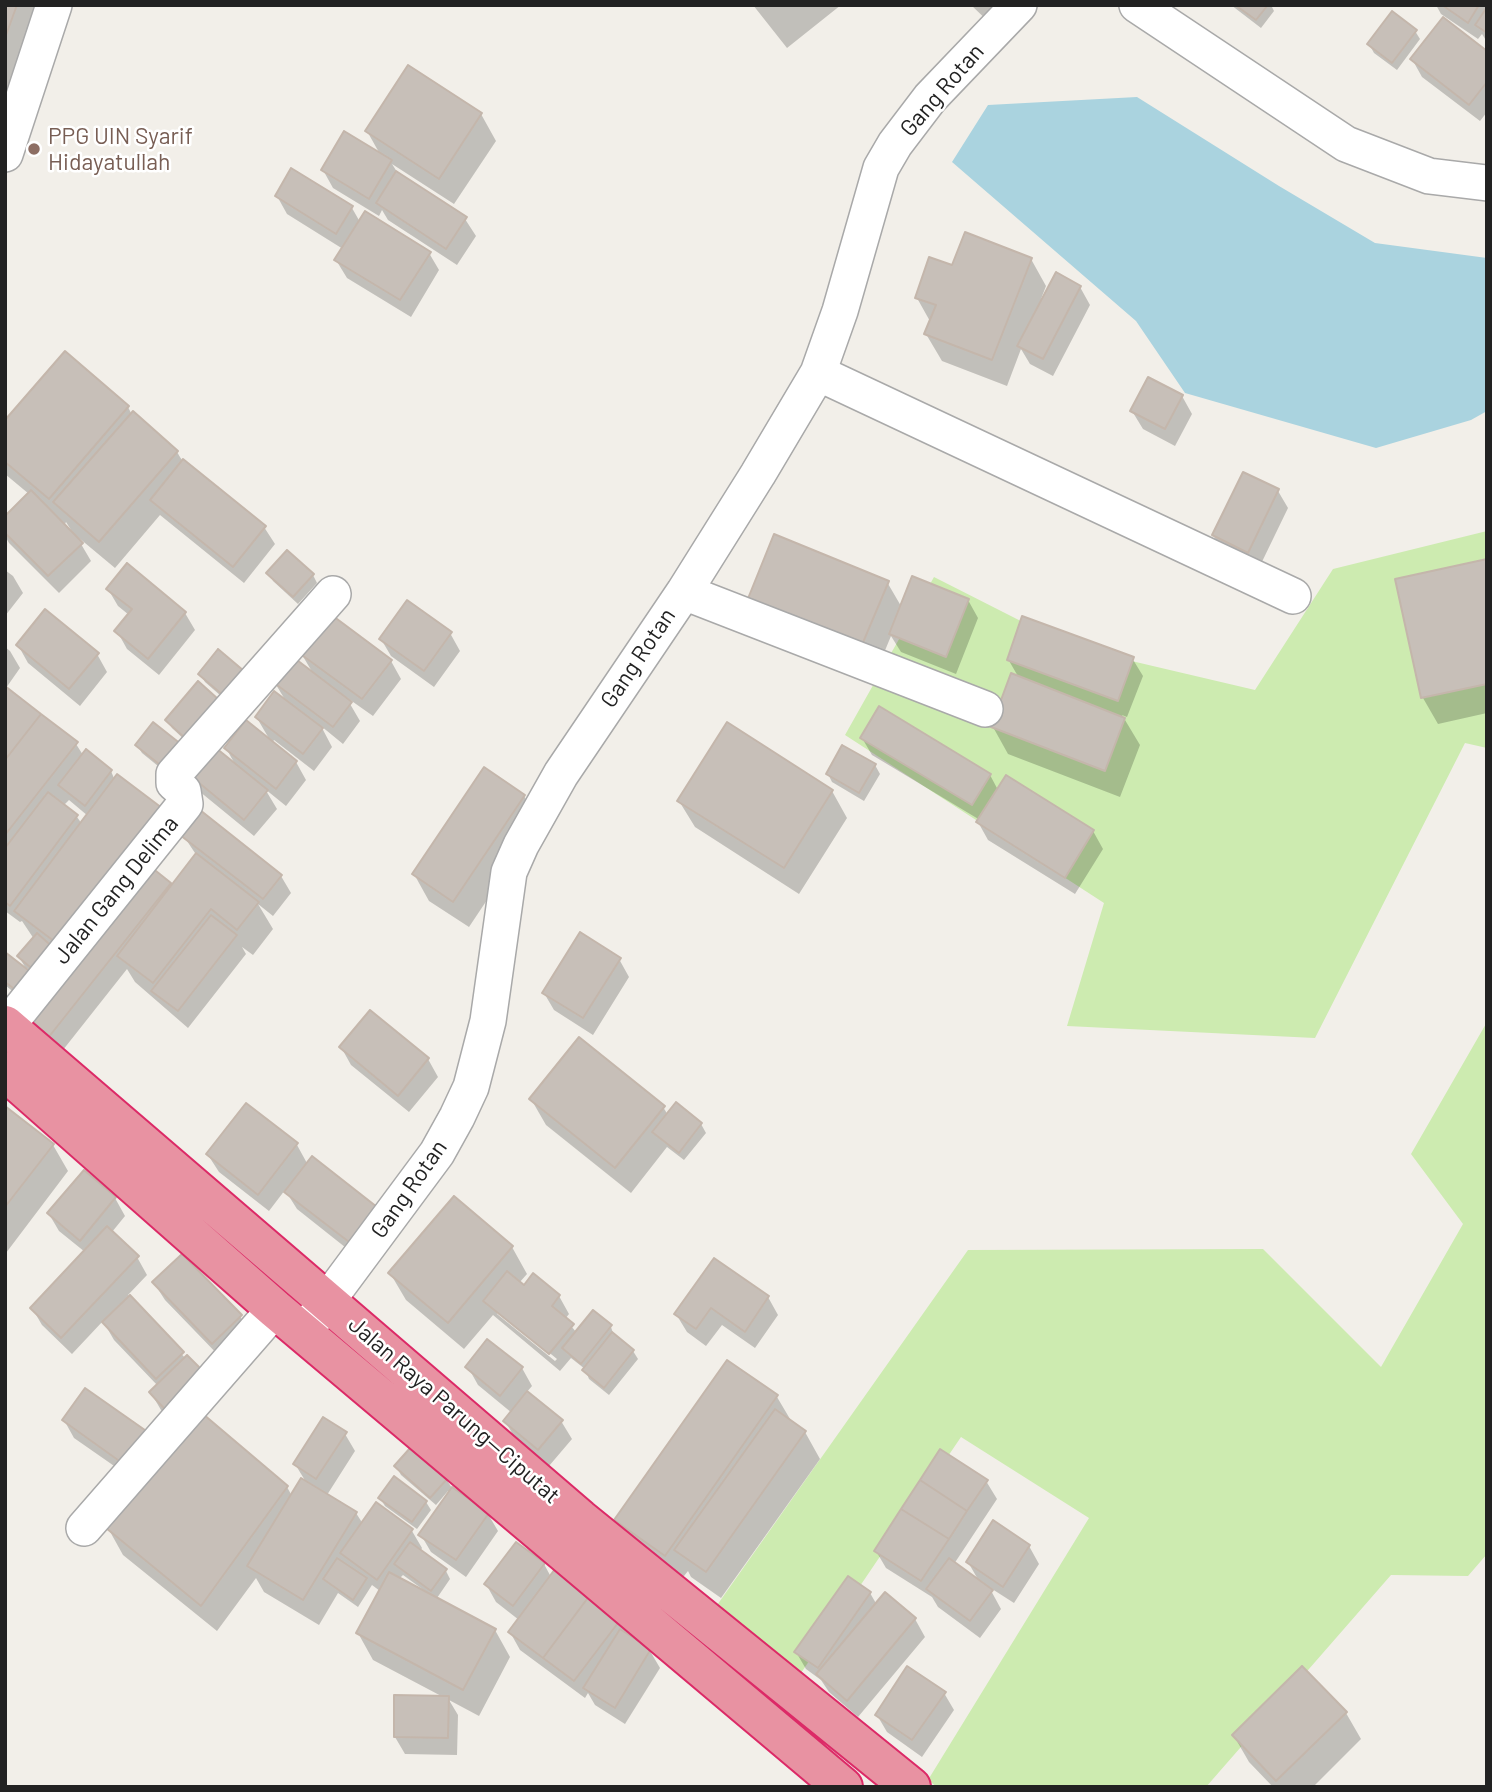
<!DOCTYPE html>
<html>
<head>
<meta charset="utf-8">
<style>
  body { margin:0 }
  #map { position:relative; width:1492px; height:1792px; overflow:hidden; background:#f2efe9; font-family:Barlow,sans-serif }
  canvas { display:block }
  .frame { position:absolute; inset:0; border:7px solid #222; pointer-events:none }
</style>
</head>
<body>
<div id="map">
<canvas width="1492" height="1792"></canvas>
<div class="frame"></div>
</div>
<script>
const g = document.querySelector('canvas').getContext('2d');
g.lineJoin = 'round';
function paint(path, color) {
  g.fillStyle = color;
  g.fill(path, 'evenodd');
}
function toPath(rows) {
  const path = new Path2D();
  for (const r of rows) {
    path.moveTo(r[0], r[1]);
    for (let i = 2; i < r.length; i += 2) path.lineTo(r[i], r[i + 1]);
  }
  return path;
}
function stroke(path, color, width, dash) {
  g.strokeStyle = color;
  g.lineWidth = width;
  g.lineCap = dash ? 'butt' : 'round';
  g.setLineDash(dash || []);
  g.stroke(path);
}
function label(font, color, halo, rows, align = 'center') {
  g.font = font + ' Barlow,sans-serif';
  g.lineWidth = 5;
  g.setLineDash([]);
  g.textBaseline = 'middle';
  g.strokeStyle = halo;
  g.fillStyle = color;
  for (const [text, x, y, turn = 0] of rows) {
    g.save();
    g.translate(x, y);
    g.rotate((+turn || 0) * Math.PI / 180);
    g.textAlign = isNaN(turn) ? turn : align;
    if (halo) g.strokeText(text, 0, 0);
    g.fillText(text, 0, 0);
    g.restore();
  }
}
const grass = toPath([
  [1487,531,1487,748,1465,743,1315,1038,1067,1026,1104,903,845,735,934,577,1072,647,1255,690,1333,569],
  [1487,1022,1487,1554,1468,1576,1391,1575,1206,1787,937,1787,928,1780,1089,1518,961,1437,801,1673,715,1608,968,1250,1263,1249,1381,1367,1463,1224,1411,1154]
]);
const water = toPath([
  [1137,97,1279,186,1375,243,1487,258,1487,411,1471,420,1376,448,1185,393,1136,321,952,162,988,105]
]);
const shadow = toPath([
  [5,5,50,5,5,125],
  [753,5,841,5,787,48],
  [971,5,1014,5,994,27],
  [1231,5,1271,5,1274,11,1261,28],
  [1436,5,1487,5,1487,42,1482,34,1478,39,1441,14],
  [1415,31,1420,39,1397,70,1374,53,1369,44],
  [1487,54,1487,112,1480,121,1422,77,1412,59],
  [481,114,496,141,454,204,392,164,399,175,465,219,476,236,457,265,388,220,382,210,379,216,333,188,323,170,381,156,367,131],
  [277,196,352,208,360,222,429,253,439,270,411,317,347,278,336,260,343,249,287,214],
  [1031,259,1046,286,1041,299,1080,287,1090,305,1053,376,1030,364,1021,349,1007,386,942,361,926,334,931,323,917,298,953,267],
  [1182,396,1192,414,1175,446,1143,429,1132,411],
  [128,407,132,415,177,452,183,462,264,527,275,544,244,583,160,515,115,568,73,533,66,522,64,526,81,544,91,561,59,593,9,543,5,536,5,518,29,494,5,474,5,423],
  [1278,491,1288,508,1258,570,1224,553,1213,535],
  [1487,561,1487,713,1438,724,1423,698,1398,580],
  [5,570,13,576,23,593,5,616],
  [269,573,313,575,317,583,298,604,273,581],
  [887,582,901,606,968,600,978,618,956,674,901,652,891,636,874,677,762,632],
  [108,589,185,613,195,630,159,675,127,649,117,631,129,615,118,606],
  [450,633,460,651,434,687,391,656,381,639],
  [18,645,97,654,107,672,80,706,28,663],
  [5,647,10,651,20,668,6,688,76,744,83,755,111,771,151,869,172,888,197,856,183,835,281,876,291,893,273,916,258,904,273,929,253,955,242,947,246,954,188,1028,135,982,127,969,59,1055,41,1040,42,980,27,968,35,983,22,999,5,985,5,954,28,972,19,957,34,939,22,921,20,922,5,911],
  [69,800,88,816,82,824,77,817,63,806],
  [218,651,229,703,205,682,200,674],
  [301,653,391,661,401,679,373,716,346,697,360,721,343,744,321,726,332,747,314,771,274,740,272,743,296,762,306,780,286,806,265,789,277,809,254,836,199,791,189,774,236,766,226,748,271,742,257,718,287,703,275,683,314,675],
  [1132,658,1143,676,1127,717,1122,715,1140,745,1120,797,1008,754,993,727,1019,678,1008,659],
  [217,700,190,745,172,728,167,720],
  [153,724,169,775,142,753,137,745],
  [862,738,990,775,998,790,1093,831,1103,849,1075,894,988,840,978,822,980,820,872,755],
  [875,765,880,774,864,801,832,782,828,774],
  [832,791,847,818,799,894,695,827,679,801],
  [524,796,539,822,469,927,429,901,414,874],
  [619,959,629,977,593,1035,554,1010,544,993],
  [341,1047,428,1059,438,1077,409,1112,351,1065],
  [531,1099,663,1107,668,1115,676,1104,701,1124,706,1133,684,1160,667,1147,631,1193,546,1125],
  [5,1109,53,1145,68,1171,6,1253],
  [297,1145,308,1165,313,1159,360,1259,297,1209,285,1190,269,1211,219,1172,208,1155],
  [84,1172,115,1198,125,1216,112,1232,137,1257,147,1275,128,1295,186,1359,181,1431,161,1410,151,1393,158,1386,114,1340,103,1321,72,1354,42,1325,32,1308,85,1252,59,1231,49,1214],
  [512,1247,527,1274,519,1283,524,1287,559,1296,569,1314,565,1319,577,1333,593,1312,611,1327,614,1336,633,1351,638,1359,609,1395,589,1379,585,1369,571,1358,560,1371,493,1315,464,1349,406,1300,390,1273],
  [497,1310,557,1359,555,1361,497,1314],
  [154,1283,240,1316,250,1334,223,1360,165,1300],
  [768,1297,778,1315,755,1348,722,1325,706,1346,687,1332,676,1314],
  [727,1362,777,1397,793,1424,805,1432,820,1459,721,1598,691,1577,688,1571,680,1581,631,1547,616,1520],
  [468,1367,522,1368,532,1386,526,1393,561,1421,572,1439,549,1466,515,1438,505,1421,512,1413,478,1385],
  [85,1390,140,1484,74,1438,64,1420],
  [345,1434,355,1451,327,1495,356,1513,363,1524,377,1505,412,1531,422,1548,420,1552,446,1571,450,1579,437,1598,495,1630,510,1657,479,1716,449,1700,458,1715,457,1755,405,1754,395,1737,445,1698,373,1660,358,1633,380,1591,372,1585,358,1607,338,1593,319,1625,264,1592,256,1578,217,1631,123,1555,108,1528,287,1487,292,1496,306,1482,295,1464],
  [403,1575,425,1591,424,1593,399,1579],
  [396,1466,446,1479,452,1488,488,1514,498,1531,466,1577,431,1552,421,1535,450,1493,448,1491,436,1505,401,1475],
  [986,1481,997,1499,954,1564,980,1583,968,1562,1029,1546,1039,1564,1014,1603,989,1587,1001,1609,980,1638,938,1607,932,1597,886,1568,876,1551],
  [380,1498,426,1502,431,1510,417,1529,385,1506],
  [517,1544,544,1564,551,1577,620,1620,631,1638,650,1651,660,1668,625,1724,595,1705,588,1693,585,1698,520,1650,510,1632,519,1620,496,1602,486,1584],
  [870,1593,877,1605,915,1619,925,1637,858,1717,829,1692,821,1680,806,1669,796,1652],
  [944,1693,954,1710,922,1757,887,1732,877,1715],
  [1346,1713,1361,1739,1313,1787,1273,1787,1249,1762,1234,1736]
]);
const building = toPath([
  [5,5,17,5,5,38,5,5],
  [1235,5,1268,5,1256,20,1235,5],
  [1442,5,1479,5,1468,23,1442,5],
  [1487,7,1487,33,1475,25,1487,7],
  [1392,11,1417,30,1392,63,1367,44,1392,11],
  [1443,17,1487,51,1487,82,1469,105,1410,59,1443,17],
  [408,65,482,113,439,179,365,131,408,65],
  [344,131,392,160,369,199,321,170,344,131],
  [291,168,353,206,336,234,275,196,291,168],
  [396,171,467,217,446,249,376,203,396,171],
  [365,211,431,252,400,300,334,260,365,211],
  [965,232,1032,258,992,360,924,334,936,305,915,298,929,257,952,265,965,232],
  [1056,272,1081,286,1043,359,1017,346,1056,272],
  [65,351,129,406,49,499,5,462,5,420,65,351],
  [1148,377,1183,395,1165,429,1130,411,1148,377],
  [133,411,178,451,99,542,53,502,133,411],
  [183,459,266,526,233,567,150,500,183,459],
  [1243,472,1279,489,1248,553,1212,535,1243,472],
  [31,490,83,543,48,576,5,533,5,516,31,490],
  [774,534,889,581,859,652,745,606,774,534],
  [287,550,314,574,293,597,266,573,287,550],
  [1487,559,1487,684,1421,698,1395,579,1487,559],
  [127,563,186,612,148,659,114,631,132,609,106,589,127,563],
  [912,576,969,599,946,657,889,634,912,576],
  [407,600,452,632,424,671,379,639,407,600],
  [45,609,99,653,69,689,16,645,45,609],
  [329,613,392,660,362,699,299,653,329,613],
  [1022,616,1134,657,1118,701,1007,660,1022,616],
  [218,649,244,671,224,696,198,674,218,649],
  [293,657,352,702,333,727,273,682,293,657],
  [1011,673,1125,718,1105,771,991,727,1011,673],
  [198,681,218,699,185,738,165,720,198,681],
  [5,686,41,714,5,760,5,686],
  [274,691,323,728,303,754,255,717,274,691],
  [879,706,991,774,972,805,860,738,879,706],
  [41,714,78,742,5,835,5,760,41,714],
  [246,720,297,761,276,789,224,748,246,720],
  [153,722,182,745,164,768,135,745,153,722],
  [727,722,833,790,784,868,677,801,727,722],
  [211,744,268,790,244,820,187,773,211,744],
  [842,745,876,764,859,793,826,774,842,745],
  [86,749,112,770,85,806,58,785,86,749],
  [484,767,525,795,453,902,412,874,484,767],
  [117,774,162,808,59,945,14,911,117,774],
  [1006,775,1094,830,1065,878,976,822,1006,775],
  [48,792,78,815,10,906,5,902,5,848,48,792],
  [200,810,282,875,263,899,180,835,200,810],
  [196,853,259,902,237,930,211,909,153,983,117,956,196,853],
  [151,867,171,883,48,1038,29,1022,151,867],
  [211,915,237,935,178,1011,151,991,211,915],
  [580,932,621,958,583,1018,542,993,580,932],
  [37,933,56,950,37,973,17,956,37,933],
  [5,952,32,973,17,991,5,982,5,952],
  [370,1010,429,1058,398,1096,339,1047,370,1010],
  [579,1037,665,1106,615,1168,529,1099,579,1037],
  [676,1102,702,1123,679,1153,652,1132,676,1102],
  [246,1103,298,1143,258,1195,206,1154,246,1103],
  [5,1106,54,1144,5,1207,5,1106],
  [312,1156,377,1207,349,1242,284,1192,312,1156],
  [84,1170,116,1197,80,1241,47,1213,84,1170],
  [454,1196,513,1246,448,1323,388,1273,454,1196],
  [107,1226,139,1256,61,1338,30,1308,107,1226],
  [182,1254,242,1315,212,1344,152,1282,182,1254],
  [714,1258,769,1296,745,1332,711,1308,696,1329,674,1314,714,1258],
  [507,1271,524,1285,533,1273,560,1295,552,1306,574,1324,549,1354,483,1301,507,1271],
  [130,1295,184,1352,156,1379,102,1322,130,1295],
  [593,1310,612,1325,581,1364,562,1348,593,1310],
  [612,1332,634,1350,604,1388,582,1370,612,1332],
  [487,1339,523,1367,500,1396,465,1367,487,1339],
  [187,1355,209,1377,170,1415,149,1392,187,1355],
  [727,1360,778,1395,665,1556,614,1520,727,1360],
  [85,1388,152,1435,129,1468,62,1420,85,1388],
  [527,1391,563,1420,538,1450,503,1421,527,1391],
  [775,1409,806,1431,706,1572,674,1550,775,1409],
  [203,1414,288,1486,201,1606,106,1528,203,1414],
  [323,1417,347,1432,316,1479,293,1464,323,1417],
  [411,1447,448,1478,430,1498,394,1466,411,1447],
  [940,1449,988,1480,967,1511,920,1480,940,1449],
  [394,1476,427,1501,412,1522,378,1498,394,1476],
  [301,1478,357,1512,303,1600,247,1566,301,1478],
  [920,1480,967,1511,949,1539,901,1509,920,1480],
  [452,1487,489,1513,456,1560,418,1535,452,1487],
  [376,1502,413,1529,377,1580,340,1553,376,1502],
  [901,1509,949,1539,921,1581,874,1551,901,1509],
  [993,1520,1030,1545,1003,1587,966,1562,993,1520],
  [410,1542,447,1569,431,1591,394,1564,410,1542],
  [516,1542,545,1563,513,1606,484,1584,516,1542],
  [337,1558,367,1578,353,1600,323,1579,337,1558],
  [949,1558,993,1590,970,1621,926,1589,949,1558],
  [555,1569,590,1595,543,1658,508,1632,555,1569],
  [389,1572,496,1629,463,1690,356,1633,389,1572],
  [848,1576,871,1592,818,1668,794,1652,848,1576],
  [885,1592,916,1618,847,1701,816,1674,885,1592],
  [590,1595,621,1619,574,1681,543,1658,590,1595],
  [620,1629,651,1649,615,1708,583,1688,620,1629],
  [907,1666,946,1692,912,1740,875,1715,907,1666],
  [1302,1666,1347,1712,1276,1781,1232,1735,1302,1666],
  [394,1695,449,1696,448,1738,394,1737,394,1695]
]);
const minor = toPath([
  [1137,5,1346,144,1429,176,1487,183],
  [5,154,54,5],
  [818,373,1293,596],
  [684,592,985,709],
  [7,1026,185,804,183,791,174,783,174,774,333,594],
  [310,1324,437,1153,457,1117,471,1087,488,1021,509,872,521,845,561,774,684,592,758,474,818,373,840,311,881,168,895,144,930,98,1019,5],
  [84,1528,275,1309]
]);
const highway = toPath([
  [5,1025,580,1519,911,1787],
  [5,1071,275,1309,843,1787]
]);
const markers = [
  [34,149,7,"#8d6e63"]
];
const streetNames = [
  ["Gang Rotan",942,90,-49],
  ["Gang Rotan",638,658,-56],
  ["Jalan Gang Delima",116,890,-51],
  ["Gang Rotan",409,1189,-55],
  ["Jalan Raya Parung—Ciputat",454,1410,41]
];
const educationNames = [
  ["PPG UIN Syarif",48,136],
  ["Hidayatullah",48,162]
];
paint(grass, '#cdebb0');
paint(water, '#aad3df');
paint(shadow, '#0003');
paint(building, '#c7bfb8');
stroke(building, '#c4b6ab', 2);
stroke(minor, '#a9a9a9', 38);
stroke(highway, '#dc2a67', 42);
stroke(minor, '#fff', 35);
stroke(highway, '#e892a2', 38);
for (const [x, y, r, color] of markers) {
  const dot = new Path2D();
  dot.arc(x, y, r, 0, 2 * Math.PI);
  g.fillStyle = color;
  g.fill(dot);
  stroke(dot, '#fff', 2.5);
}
label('23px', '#222', '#fff', streetNames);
label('23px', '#785e54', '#fff', educationNames, 'left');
</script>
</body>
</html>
